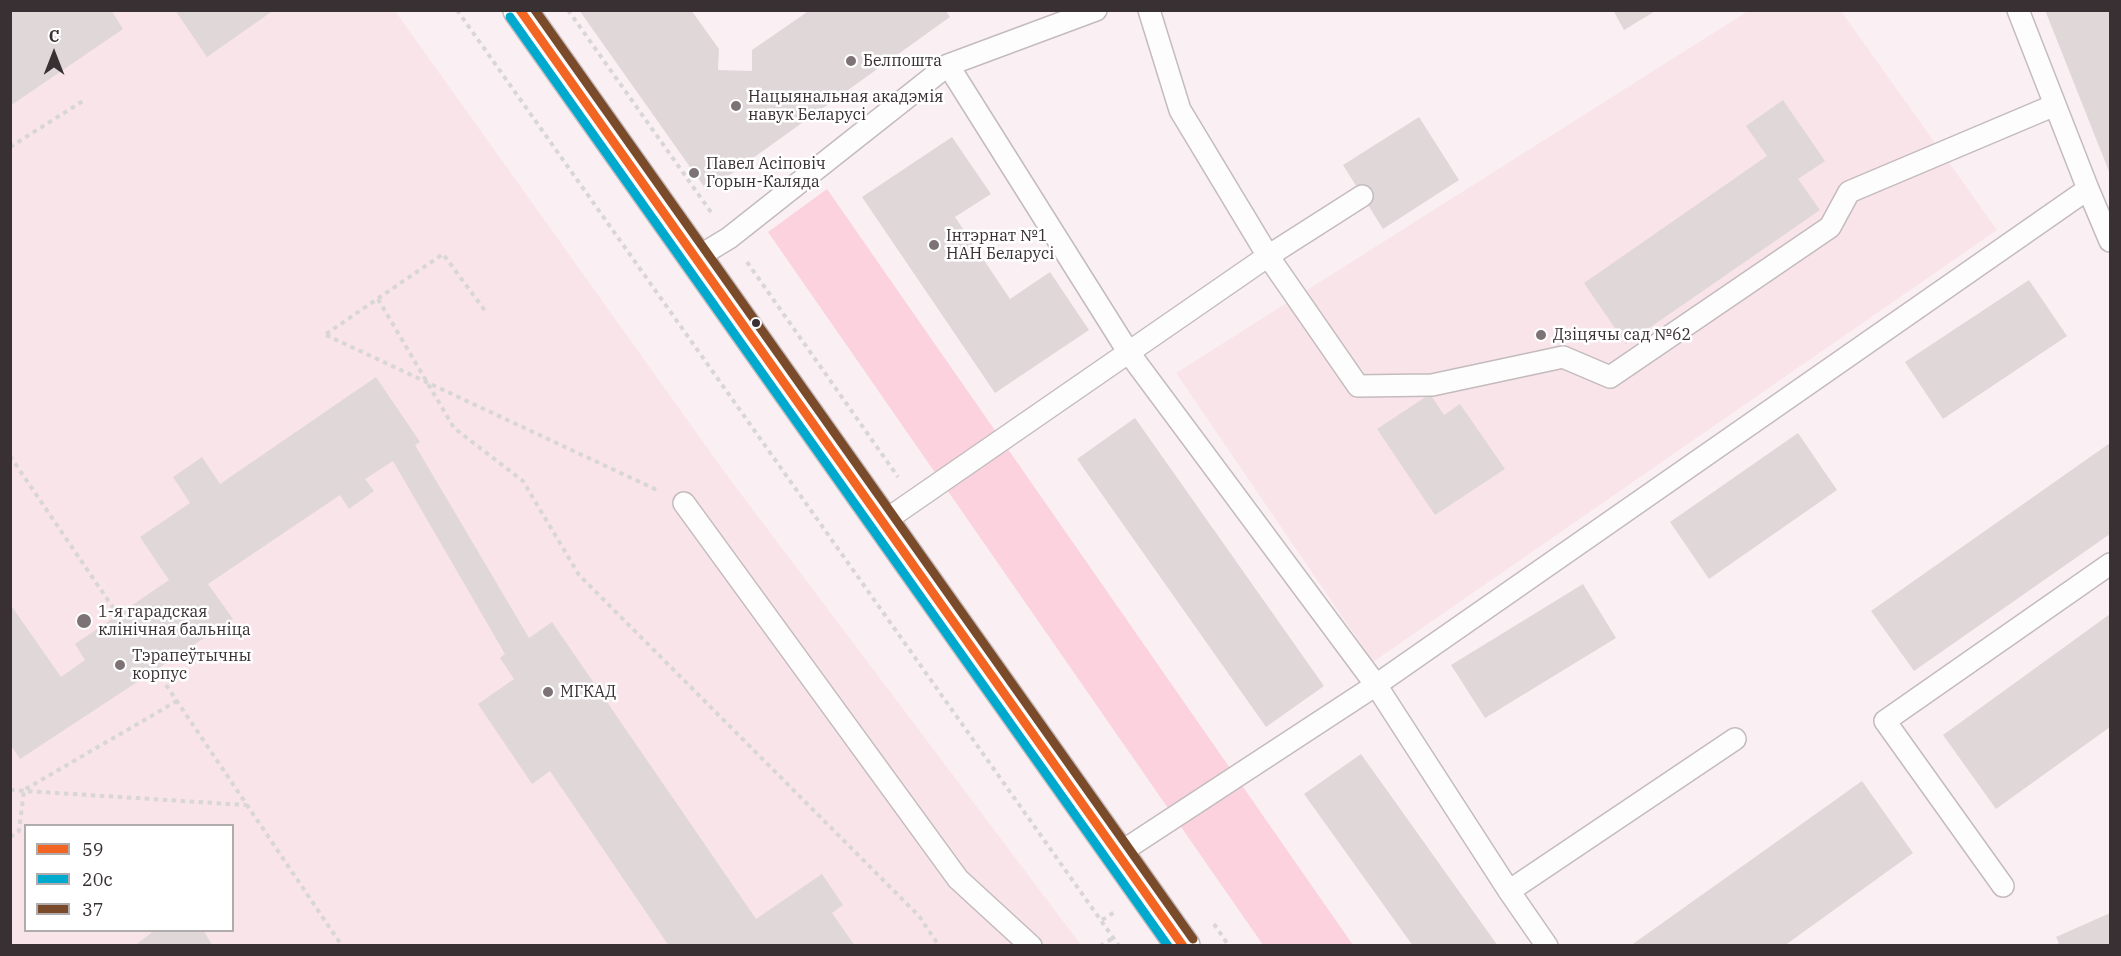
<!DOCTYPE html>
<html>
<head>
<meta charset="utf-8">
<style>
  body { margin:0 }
  #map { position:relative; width:2121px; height:956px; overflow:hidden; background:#faf0f3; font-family:"IBM Plex Serif",serif }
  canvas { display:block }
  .frame { position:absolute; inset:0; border:12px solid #393033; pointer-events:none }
  .legend { position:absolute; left:24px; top:824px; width:210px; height:108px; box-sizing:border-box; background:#fff; border:2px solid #b0acad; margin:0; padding:8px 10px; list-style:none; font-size:18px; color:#393033 }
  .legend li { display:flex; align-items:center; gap:12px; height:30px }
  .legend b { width:30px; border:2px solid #b0acad }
  .north { position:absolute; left:24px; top:24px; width:60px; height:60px; -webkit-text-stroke:4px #fff; paint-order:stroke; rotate:0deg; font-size:16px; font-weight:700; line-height:24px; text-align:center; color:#393033 }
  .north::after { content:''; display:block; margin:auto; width:21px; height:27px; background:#393033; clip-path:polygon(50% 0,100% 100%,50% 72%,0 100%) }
</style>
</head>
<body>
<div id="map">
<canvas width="2121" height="956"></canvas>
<div class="frame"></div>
<ul class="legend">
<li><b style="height:8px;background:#f26522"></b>59</li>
<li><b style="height:8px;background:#00a9ce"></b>20с</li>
<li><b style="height:8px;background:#7a4b2a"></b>37</li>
</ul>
<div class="north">С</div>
</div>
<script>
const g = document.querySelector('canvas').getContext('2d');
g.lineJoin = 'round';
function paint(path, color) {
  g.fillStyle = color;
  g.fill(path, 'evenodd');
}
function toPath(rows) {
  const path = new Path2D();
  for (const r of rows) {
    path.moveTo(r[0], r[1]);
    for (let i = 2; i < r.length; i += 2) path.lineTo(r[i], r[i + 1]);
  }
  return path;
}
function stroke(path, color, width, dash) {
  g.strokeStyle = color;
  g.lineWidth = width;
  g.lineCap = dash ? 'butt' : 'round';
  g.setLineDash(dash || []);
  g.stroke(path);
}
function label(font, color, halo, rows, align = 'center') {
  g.font = font + ' "IBM Plex Serif",serif';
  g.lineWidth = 5;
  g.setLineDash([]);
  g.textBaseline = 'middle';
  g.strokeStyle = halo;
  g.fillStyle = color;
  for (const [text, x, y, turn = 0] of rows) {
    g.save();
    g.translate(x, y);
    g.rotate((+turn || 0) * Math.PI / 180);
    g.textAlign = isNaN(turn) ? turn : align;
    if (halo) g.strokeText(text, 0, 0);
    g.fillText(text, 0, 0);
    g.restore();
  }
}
const built = toPath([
  [10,11,395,11,726,474,1081,945,11,945],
  [26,826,232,826,232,930,26,930],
  [1748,11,1841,11,1997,230,1373,662,1176,373]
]);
const green = toPath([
  [827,189,1353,945,1263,945,768,232]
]);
const building = toPath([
  [10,10,111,10,123,29,10,106],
  [175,10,274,10,207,57],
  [579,10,691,10,719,49,718,70,752,71,752,50,810,10,945,10,950,17,707,191],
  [1613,10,1657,10,1624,30],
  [2045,10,2110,10,2110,174],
  [1783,100,1825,161,1798,179,1820,210,1626,344,1584,283,1767,156,1746,126],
  [1419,117,1459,180,1383,229,1343,165],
  [952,137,991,194,955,217,1010,299,1050,272,1089,330,995,393,862,197],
  [2029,280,2067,336,1943,419,1905,362],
  [376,377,420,442,415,445,529,638,552,622,756,919,822,874,843,905,832,913,855,946,669,946,550,771,532,784,478,704,514,679,500,658,505,654,393,461,365,479,374,491,349,509,340,495,208,584,233,619,20,759,10,744,10,604,61,677,85,660,75,644,169,580,140,537,190,503,173,477,202,457,220,484],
  [1430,394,1444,415,1460,404,1505,469,1435,515,1377,429],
  [1135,418,1324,686,1266,727,1077,459],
  [1798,433,1837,490,1709,579,1670,522],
  [2110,443,2110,534,1914,671,1871,611],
  [1583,584,1616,638,1485,718,1451,665],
  [2110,614,2110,727,1996,809,1943,735],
  [1361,754,1498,946,1413,946,1304,794],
  [1862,781,1913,853,1784,946,1630,946],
  [2110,913,2110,946,2052,946,2059,943,2056,937],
  [155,930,203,930,213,946,134,946]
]);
const path = toPath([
  [457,10,1119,946],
  [568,10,713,215],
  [10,147,86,99],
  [747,262,898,477],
  [378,299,454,428,523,481,579,575,919,916,939,946],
  [326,334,443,254,486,312],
  [326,335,659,491],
  [10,456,118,615],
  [156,670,342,946],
  [10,790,246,805],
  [10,837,19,831,24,790,177,701],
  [1102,920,1116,911],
  [1214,924,1229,946],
  [1100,946,1113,938]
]);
const lane = toPath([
  [1149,10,1180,110,1268,256,1358,386,1432,385,1563,357,1610,377,1830,227,1849,192,2055,105],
  [948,65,1129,353,1376,685,1509,891,1547,946],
  [2088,189,2110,241],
  [696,258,729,238,948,65,1096,10],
  [684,503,958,879,1031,946],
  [883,522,1268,256,1362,196],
  [1118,854,1376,685,2088,189,2018,10],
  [2003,886,1885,721,2110,564],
  [1509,891,1735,739]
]);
const secondary = toPath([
  [520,10,1183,946]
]);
const bus1 = toPath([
  [520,10,1183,946]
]);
const bus2 = toPath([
  [510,17,1168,946]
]);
const bus3 = toPath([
  [535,10,1193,939]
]);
const markers = [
  [851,61,6,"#7d7376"],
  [736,106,6,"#7d7376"],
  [694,173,6,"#7d7376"],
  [934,245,6,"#7d7376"],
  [756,323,5,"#393033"],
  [1541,335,6,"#7d7376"],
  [84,621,8,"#7d7376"],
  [120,665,6,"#7d7376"],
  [548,692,6,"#7d7376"]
];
const poiNames = [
  ["Белпошта",863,61],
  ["Нацыянальная акадэмія",748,97],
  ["навук Беларусі",748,115],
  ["Павел Асіповіч",706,164],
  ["Горын-Каляда",706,182],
  ["Інтэрнат №1",946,236],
  ["НАН Беларусі",946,254],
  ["Дзіцячы сад №62",1553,335],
  ["1-я гарадская",98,612],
  ["клінічная бальніца",98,630],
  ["Тэрапеўтычны",132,656],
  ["корпус",132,674],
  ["МГКАД",560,692]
];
paint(built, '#f9e4ea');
paint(green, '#fbd2de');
paint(building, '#e0d7d9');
stroke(lane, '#c4bbbe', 24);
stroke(secondary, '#c4bbbe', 36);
stroke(path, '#d8d6d6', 4, [4.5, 4.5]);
stroke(lane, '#fefdfd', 21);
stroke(secondary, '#fefdfd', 33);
stroke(bus1, '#f26522', 9);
stroke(bus2, '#00a9ce', 9);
stroke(bus3, '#7a4b2a', 9);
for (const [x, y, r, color] of markers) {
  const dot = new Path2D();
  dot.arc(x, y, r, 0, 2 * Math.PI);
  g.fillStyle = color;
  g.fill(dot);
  stroke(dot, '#fff', 2);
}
label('16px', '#393033', '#fff', poiNames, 'left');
</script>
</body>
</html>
